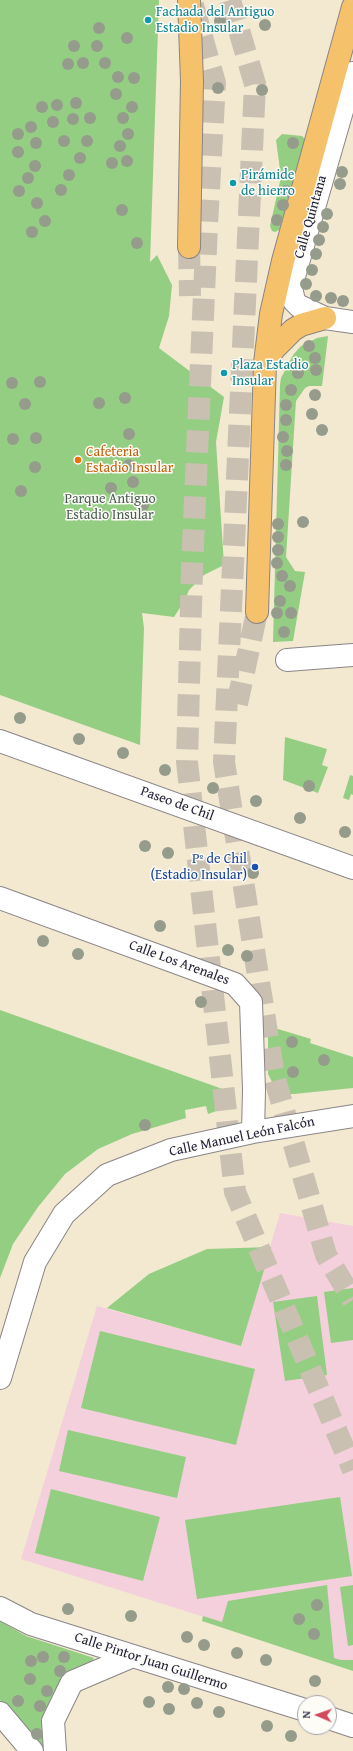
<!DOCTYPE html>
<html>
<head>
<meta charset="utf-8">
<style>
  body { margin:0 }
  #map { position:relative; width:353px; height:1751px; overflow:hidden; background:#f3e8d0; font-family:"Gentium Book Plus",serif }
  canvas { display:block }
  .north { position:absolute; left:297px; top:1695px; width:40px; height:40px; box-sizing:border-box; background:#fdfcf7; border:1px solid #a5a5ac; border-radius:50%; rotate:272deg; font-size:11px; font-weight:700; line-height:16px; text-align:center; color:#22223b }
  .north::after { content:''; display:block; margin:auto; width:14px; height:18px; background:#d1495b; clip-path:polygon(50% 0,100% 100%,50% 72%,0 100%) }
</style>
</head>
<body>
<div id="map">
<canvas width="353" height="1751"></canvas>
<div class="north">N</div>
</div>
<script>
const g = document.querySelector('canvas').getContext('2d');
g.lineJoin = 'round';
function paint(path, color) {
  g.fillStyle = color;
  g.fill(path, 'evenodd');
}
function toPath(rows) {
  const path = new Path2D();
  for (const r of rows) {
    path.moveTo(r[0], r[1]);
    for (let i = 2; i < r.length; i += 2) path.lineTo(r[i], r[i + 1]);
  }
  return path;
}
function stroke(path, color, width, dash) {
  g.strokeStyle = color;
  g.lineWidth = width;
  g.lineCap = dash ? 'butt' : 'round';
  g.setLineDash(dash || []);
  g.stroke(path);
}
function label(font, color, halo, rows, align = 'center') {
  g.font = font + ' "Gentium Book Plus",serif';
  g.lineWidth = 3;
  g.setLineDash([]);
  g.textBaseline = 'middle';
  g.strokeStyle = halo;
  g.fillStyle = color;
  for (const [text, x, y, turn = 0] of rows) {
    g.save();
    g.translate(x, y);
    g.rotate((+turn || 0) * Math.PI / 180);
    g.textAlign = isNaN(turn) ? turn : align;
    if (halo) g.strokeText(text, 0, 0);
    g.fillText(text, 0, 0);
    g.restore();
  }
}
const built = toPath([
  [280,1213,353,1226,353,1664,21,1559,97,1306,241,1346]
]);
const green = toPath([
  [0,0,159,0,150,262,157,255,172,285,169,316,159,348,224,397,216,442,224,565,204,575,189,590,185,600,174,617,142,613,144,628,140,745,0,695],
  [282,134,302,136,305,139,283,228,275,232,272,231,270,226,281,177,276,140],
  [328,336,322,386,309,386,305,388,296,401,286,557,295,571,305,572,293,641,273,642,280,385,281,378,293,355,301,346,317,338],
  [285,737,327,749,322,765,328,767,318,793,283,780],
  [350,775,353,776,353,795,351,794,349,800,343,798],
  [0,1010,231,1092,229,1098,219,1110,208,1114,206,1106,185,1110,186,1118,132,1134,98,1149,65,1174,38,1207,13,1244,0,1278],
  [268,1026,311,1039,310,1043,353,1057,353,1088,294,1094,288,1094,282,1090,272,1082,268,1074],
  [271,1247,241,1346,107,1308,149,1274,207,1249],
  [353,1288,353,1340,331,1343,324,1292],
  [317,1296,327,1375,285,1381,273,1302],
  [100,1331,255,1369,236,1445,81,1408],
  [68,1430,186,1457,177,1498,59,1471],
  [51,1489,160,1517,143,1581,35,1553],
  [340,1497,352,1576,197,1599,185,1520],
  [327,1585,334,1658,341,1660,353,1660,353,1671,202,1621,203,1616,222,1622,228,1601],
  [353,1585,353,1645,348,1646,340,1587],
  [0,1621,26,1636,94,1658,47,1751,38,1751,0,1700]
]);
const highwayTunnel = toPath([
  [230,0,255,84,224,762,274,1076,326,1255,353,1300],
  [193,5,215,83,207,225,192,568,187,762,235,1192,353,1470],
  [189,247,190,296],
  [237,704,257,612]
]);
const minor = toPath([
  [353,73,291,287,294,301,299,306,325,318,353,322],
  [287,660,353,655],
  [0,741,353,868],
  [0,898,235,984,251,1002,254,1090,253,1132],
  [0,1378,35,1262,64,1214,107,1175,171,1150,253,1132,353,1116],
  [0,1608,31,1624,305,1710],
  [0,1713,32,1751],
  [329,1718,353,1726],
  [55,1751,53,1721,72,1682,133,1656]
]);
const highway = toPath([
  [189,0,192,81,189,247],
  [265,363,274,349,293,330,301,325,325,318],
  [257,612,265,363,271,314,283,261,353,7]
]);
const trees = [
  [220,21],
  [265,25],
  [99,28],
  [127,38],
  [74,46],
  [97,46],
  [83,63],
  [105,63],
  [68,64],
  [118,77],
  [134,78],
  [218,88],
  [262,90],
  [116,94],
  [76,103],
  [57,105],
  [42,107],
  [132,107],
  [90,118],
  [123,118],
  [73,119],
  [53,122],
  [31,127],
  [18,134],
  [128,134],
  [64,141],
  [87,141],
  [36,143],
  [293,143],
  [120,146],
  [18,152],
  [80,158],
  [127,161],
  [112,163],
  [35,166],
  [342,172],
  [69,175],
  [28,178],
  [340,184],
  [61,190],
  [19,191],
  [286,191],
  [37,203],
  [283,205],
  [122,210],
  [327,214],
  [277,220],
  [45,221],
  [323,227],
  [32,232],
  [319,240],
  [137,243],
  [316,254],
  [312,270],
  [306,284],
  [316,296],
  [331,298],
  [343,301],
  [309,346],
  [315,358],
  [316,370],
  [298,373],
  [40,382],
  [12,383],
  [291,390],
  [315,395],
  [125,398],
  [99,403],
  [25,404],
  [286,405],
  [312,414],
  [286,420],
  [322,430],
  [129,434],
  [283,437],
  [36,438],
  [13,439],
  [287,451],
  [129,465],
  [286,465],
  [35,467],
  [133,482],
  [111,488],
  [21,491],
  [143,505],
  [303,522],
  [278,524],
  [278,537],
  [278,550],
  [277,563],
  [282,576],
  [290,586],
  [280,601],
  [277,613],
  [291,613],
  [284,632],
  [20,718],
  [79,739],
  [123,753],
  [165,770],
  [309,786],
  [213,788],
  [256,801],
  [300,818],
  [345,832],
  [145,846],
  [168,853],
  [253,873],
  [160,926],
  [43,941],
  [228,950],
  [78,954],
  [247,956],
  [201,1002],
  [292,1042],
  [324,1060],
  [293,1072],
  [145,1125],
  [317,1605],
  [68,1609],
  [131,1616],
  [299,1619],
  [314,1634],
  [187,1637],
  [204,1645],
  [237,1653],
  [43,1657],
  [64,1657],
  [266,1660],
  [31,1661],
  [60,1671],
  [30,1679],
  [315,1681],
  [168,1687],
  [184,1689],
  [47,1691],
  [18,1701],
  [149,1702],
  [197,1703],
  [40,1706],
  [169,1709],
  [219,1712],
  [267,1726],
  [37,1734],
  [291,1736]
];
const markers = [
  [148,20,4,"#0f9aa8"],
  [233,183,4,"#0f9aa8"],
  [224,373,4,"#0f9aa8"],
  [78,460,4,"#e8710a"],
  [255,867,4,"#1a4fb4"]
];
const cultureNames = [
  ["Fachada del Antiguo",156,12],
  ["Estadio Insular",156,28],
  ["Pirámide",241,175],
  ["de hierro",241,191],
  ["Plaza Estadio",232,365],
  ["Insular",232,381]
];
const streetNames = [
  ["Calle Quintana",311,217,-74],
  ["Paseo de Chil",177,804,20],
  ["Calle Los Arenales",179,963,20],
  ["Calle Manuel León Falcón",242,1137,-12],
  ["Calle Pintor Juan Guillermo",151,1662,18]
];
const foodNames = [
  ["Cafeteria",86,452],
  ["Estadio Insular",86,468]
];
const parkNames = [
  ["Parque Antiguo",110,499],
  ["Estadio Insular",110,515]
];
const transitNames = [
  ["Pº de Chil",247,859],
  ["(Estadio Insular)",247,875]
];
paint(built, '#f4cfdc');
paint(green, '#93ce82');
stroke(highwayTunnel, '#c9c0b2', 22, [22, 11]);
stroke(minor, '#8a8586', 24);
stroke(highway, '#8a8586', 24);
stroke(minor, '#fff', 22);
stroke(highway, '#f6c16b', 22);
g.fillStyle = '#969c8c';
for (const [x, y] of trees) {
  g.beginPath();
  g.arc(x, y, 6, 0, 2 * Math.PI);
  g.fill();
}
for (const [x, y, r, color] of markers) {
  const dot = new Path2D();
  dot.arc(x, y, r, 0, 2 * Math.PI);
  g.fillStyle = color;
  g.fill(dot);
  stroke(dot, '#fdfcf7', 1.5);
}
label('14px', '#0d838f', '#fdfcf7', cultureNames, 'left');
label('14px', '#22223b', '#fdfcf7', streetNames);
label('14px', '#c56008', '#fdfcf7', foodNames, 'left');
label('14px', '#4a5e54', '#fdfcf7', parkNames);
label('14px', '#164399', '#fdfcf7', transitNames, 'right');
</script>
</body>
</html>
